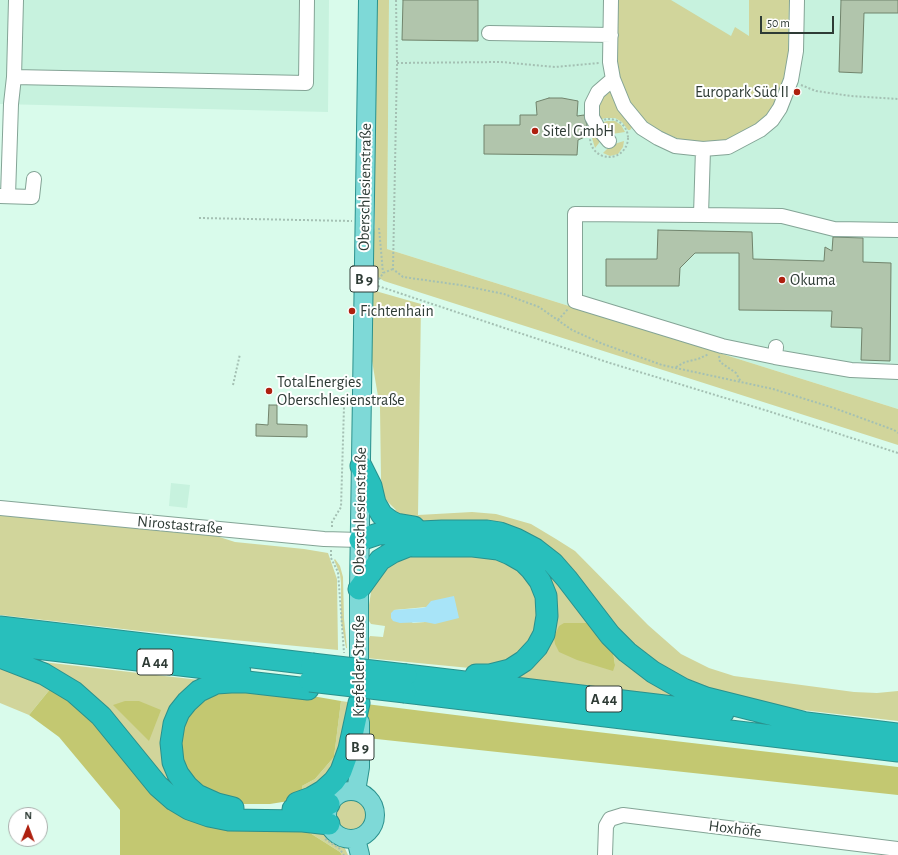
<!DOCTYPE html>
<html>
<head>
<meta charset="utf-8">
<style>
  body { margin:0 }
  #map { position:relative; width:898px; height:855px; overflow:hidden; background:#d9fbeb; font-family:"Alegreya Sans",sans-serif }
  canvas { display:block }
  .north { position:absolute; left:8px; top:807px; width:40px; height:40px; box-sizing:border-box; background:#fff; border:1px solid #abb1ae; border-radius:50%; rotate:1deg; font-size:11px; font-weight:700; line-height:16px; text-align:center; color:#2e3b35 }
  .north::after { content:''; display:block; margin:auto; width:14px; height:18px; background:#ae200f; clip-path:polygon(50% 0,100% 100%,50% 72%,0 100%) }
  .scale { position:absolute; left:760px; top:16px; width:74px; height:18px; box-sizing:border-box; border:2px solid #2e3b35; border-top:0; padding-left:5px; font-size:12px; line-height:14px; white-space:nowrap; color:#2e3b35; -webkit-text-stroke:3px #fff; paint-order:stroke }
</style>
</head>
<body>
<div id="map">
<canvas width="898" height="855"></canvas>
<div class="north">N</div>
<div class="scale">50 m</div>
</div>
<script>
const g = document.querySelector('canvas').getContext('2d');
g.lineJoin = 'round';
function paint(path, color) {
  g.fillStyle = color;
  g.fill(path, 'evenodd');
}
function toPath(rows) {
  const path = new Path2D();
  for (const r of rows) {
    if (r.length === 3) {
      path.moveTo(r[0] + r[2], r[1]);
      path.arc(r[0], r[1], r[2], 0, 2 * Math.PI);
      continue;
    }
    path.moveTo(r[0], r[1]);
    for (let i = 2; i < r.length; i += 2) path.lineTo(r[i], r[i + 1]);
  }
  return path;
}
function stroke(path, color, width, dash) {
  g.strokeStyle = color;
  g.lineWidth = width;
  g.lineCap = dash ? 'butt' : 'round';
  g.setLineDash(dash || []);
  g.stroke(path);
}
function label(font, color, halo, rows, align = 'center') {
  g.font = font + ' "Alegreya Sans",sans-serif';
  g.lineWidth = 4;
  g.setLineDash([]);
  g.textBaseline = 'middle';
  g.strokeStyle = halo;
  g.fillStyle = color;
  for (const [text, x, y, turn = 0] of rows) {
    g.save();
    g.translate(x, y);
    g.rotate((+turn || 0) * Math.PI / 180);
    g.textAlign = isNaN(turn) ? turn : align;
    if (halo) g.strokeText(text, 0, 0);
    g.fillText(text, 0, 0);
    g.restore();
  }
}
const built = toPath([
  [0,0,329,0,328,112,0,104],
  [389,0,898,0,898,409,387,249],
  [171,483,190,485,187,508,169,506]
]);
const green = toPath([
  [374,0,389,0,387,249,898,409,898,445,384,281,371,273,369,256,375,227,375,194,371,176],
  [616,0,671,0,731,36,735,27,749,36,749,0,789,0,788,64,785,80,778,100,766,117,748,129,730,139,710,143,684,141,662,132,641,118,629,100,620,82,617,60],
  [609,87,633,126,630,130,628,130,622,122,615,118,605,118,597,121,597,100],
  [607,121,615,121,621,125,625,132,612,134,601,123],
  [594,129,600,136,599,143,595,148,592,138],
  [624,141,623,147,618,154,610,156,603,153,611,145],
  [372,290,421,304,418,515,472,512,496,514,531,524,556,539,575,551,648,625,681,654,709,668,734,676,854,692,877,693,898,691,898,721,776,707,683,681,629,645,574,577,411,524,388,514,396,510,384,498,381,479,380,408,371,355],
  [0,513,213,535,235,542,304,549,328,553,337,579,338,650,140,631,0,615],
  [481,552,523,569,539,599,536,636,513,660,480,669,366,658,367,642,370,636,383,637,385,626,371,624,367,618,373,579,398,554],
  [426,607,425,622,413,623,394,610],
  [335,559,340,566,343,577,344,619,347,648,346,648,341,620,341,583,340,574,334,560],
  [524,559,539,560,597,623,564,623,615,665,612,645,695,700,502,676,550,624],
  [34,661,217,682,203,814],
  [0,664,51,688,29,715,0,703],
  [341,701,348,702,348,718,339,765,304,797,302,786,315,779,334,757],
  [351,816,17],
  [309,828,328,831,342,842,348,855,342,855,340,852,310,833]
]);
const forest = toPath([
  [564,623,597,623,612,645,615,665,613,671,577,660,559,652,555,644,554,637,559,626],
  [51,688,88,716,150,790,309,828,310,833,340,852,342,855,120,855,120,810,59,737,29,715],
  [220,690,289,692,341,701,334,757,315,779,302,786,304,797,295,800,270,804,236,804,212,798,185,770,181,754,182,729,194,708,210,694],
  [125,701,139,701,161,710,149,741,113,705],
  [366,704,520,723,898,767,898,795,367,738]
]);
const water = toPath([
  [454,596,459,618,435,624,425,622,400,623,393,621,391,618,391,613,394,610,422,608,426,607,431,601]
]);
const building = toPath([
  [403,0,478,0,478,41,402,40,403,0],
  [841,0,898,0,898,13,864,13,862,73,839,72,841,0],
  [549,98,562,98,578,101,577,116,584,115,587,125,587,136,578,140,577,155,484,154,484,125,520,125,520,115,537,115,536,102,549,98],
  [658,230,752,232,753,259,824,261,825,247,832,251,833,237,863,238,863,262,891,263,890,361,861,360,862,328,831,327,832,311,739,310,739,253,695,253,680,268,679,286,606,286,606,259,657,259,658,230],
  [269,405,277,405,277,424,307,425,307,437,256,436,256,424,268,425,269,405]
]);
const path = toPath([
  [396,0,397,63,393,269,403,277,460,285,504,294,539,307,572,330,603,344,662,365,773,389,834,408,894,430,898,433],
  [397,63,501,62,555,67,599,63],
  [801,85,816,91,851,96,898,99],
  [609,138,19],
  [199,218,352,221],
  [379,228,383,273],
  [377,283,383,273,393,269],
  [378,286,610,363,768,411,898,453],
  [558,320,568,309],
  [719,356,720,362,736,373,741,382],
  [676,367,685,362,698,359,709,354],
  [233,385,240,354],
  [332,527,332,522,341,507,344,407,348,390],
  [331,550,331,558,338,572,344,653],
  [325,839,339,848,344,855]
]);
const minor = toPath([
  [611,0,610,62,613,79,624,106,642,128,658,138,675,146,703,149,728,147,760,130,772,120,780,108,791,80,796,51,797,0],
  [489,33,611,35],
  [14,77,306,83,307,0],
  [609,141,598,128,592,117,592,104,598,92,613,79],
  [703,149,701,215,575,214,575,301,722,346,775,357,776,347],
  [0,196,32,197,34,179],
  [8,196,11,104,14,77,16,0],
  [701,215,782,216,834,229,898,230],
  [775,357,851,370,898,372],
  [0,508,324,539,360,540],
  [605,855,606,826,610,819,623,815,898,849]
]);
const major = toPath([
  [359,683,359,589,368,0],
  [351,815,24],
  [356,791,360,767,360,722],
  [356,839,360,855]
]);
const highway = toPath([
  [361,466,371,486,375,503,382,515,390,521,396,524,414,527],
  [360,540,378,534,442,531,487,531,500,533,516,539,535,549,553,563,567,579,610,635,627,652,653,672,683,689,706,698,802,722],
  [413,546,473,546,498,549,510,554,524,562,531,569,540,581,546,596,547,616,544,634,537,647,524,661,510,670,490,675,476,675],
  [359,589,380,560,393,552,408,546],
  [0,627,312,664],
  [0,644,240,672],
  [0,657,44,674,74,692,101,716,158,786,174,800,189,809,209,816,229,820,303,821,329,824],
  [406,675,723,713],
  [405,692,898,751],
  [790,721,898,734],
  [297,803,311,798,323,791,334,781,341,771,349,749,359,703],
  [233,808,217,804,197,795,187,786,178,774,173,762,171,743,174,724,179,712,187,702,199,691,216,683,231,682,247,682,308,689],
  [293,809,317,808,329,804]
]);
const highwayBridge = toPath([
  [312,664,406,675],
  [310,681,405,692]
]);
const markers = [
  [797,92,4,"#ae200f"],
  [535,131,4,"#ae200f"],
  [782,280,4,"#ae200f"],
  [352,311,4,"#ae200f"],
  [269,391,4,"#ae200f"]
];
const shields = [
  [364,279,28],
  [155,662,36],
  [604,699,36],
  [360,747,28]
];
const shieldNames = [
  ["B 9",364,279],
  ["A 44",155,662],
  ["A 44",604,699],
  ["B 9",360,747]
];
const poiNames = [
  ["Europark Süd II",789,92,"right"],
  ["Sitel GmbH",543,131],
  ["Okuma",790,280],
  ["Fichtenhain",360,311],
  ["TotalEnergies",277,382],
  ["Oberschlesienstraße",277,400]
];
const streetNames = [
  ["Oberschlesienstraße",365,187,-89],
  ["Oberschlesienstraße",360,511,-89],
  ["Nirostastraße",180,525,5],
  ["Krefelder Straße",359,666,-90],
  ["Hoxhöfe",735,829,7]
];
paint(built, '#c7f2de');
paint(green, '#d1d59b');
paint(forest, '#c3c871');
paint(water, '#a8e4f8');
paint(building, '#b1c5ac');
stroke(building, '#71846c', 1);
stroke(minor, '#84a496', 16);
stroke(major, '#2a918d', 20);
stroke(highway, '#2a918d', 23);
stroke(path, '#a4c0b3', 2, [2, 2]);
stroke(minor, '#fff', 14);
stroke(major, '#7ed9d7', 18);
stroke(highway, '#28bfbc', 21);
stroke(highwayBridge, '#2a918d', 23, []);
stroke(highwayBridge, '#28bfbc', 21);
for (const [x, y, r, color] of markers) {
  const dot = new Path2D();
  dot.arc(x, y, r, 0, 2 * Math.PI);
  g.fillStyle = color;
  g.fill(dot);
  stroke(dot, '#fff', 1.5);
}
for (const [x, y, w] of shields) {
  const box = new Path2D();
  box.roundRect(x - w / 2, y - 13, w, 26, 3);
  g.fillStyle = '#fff';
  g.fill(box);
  stroke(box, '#2e3b35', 1);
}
label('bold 15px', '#2e3b35', null, shieldNames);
label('16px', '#2e3b35', '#fff', poiNames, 'left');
label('16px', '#2e3b35', '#fff', streetNames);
</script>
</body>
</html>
